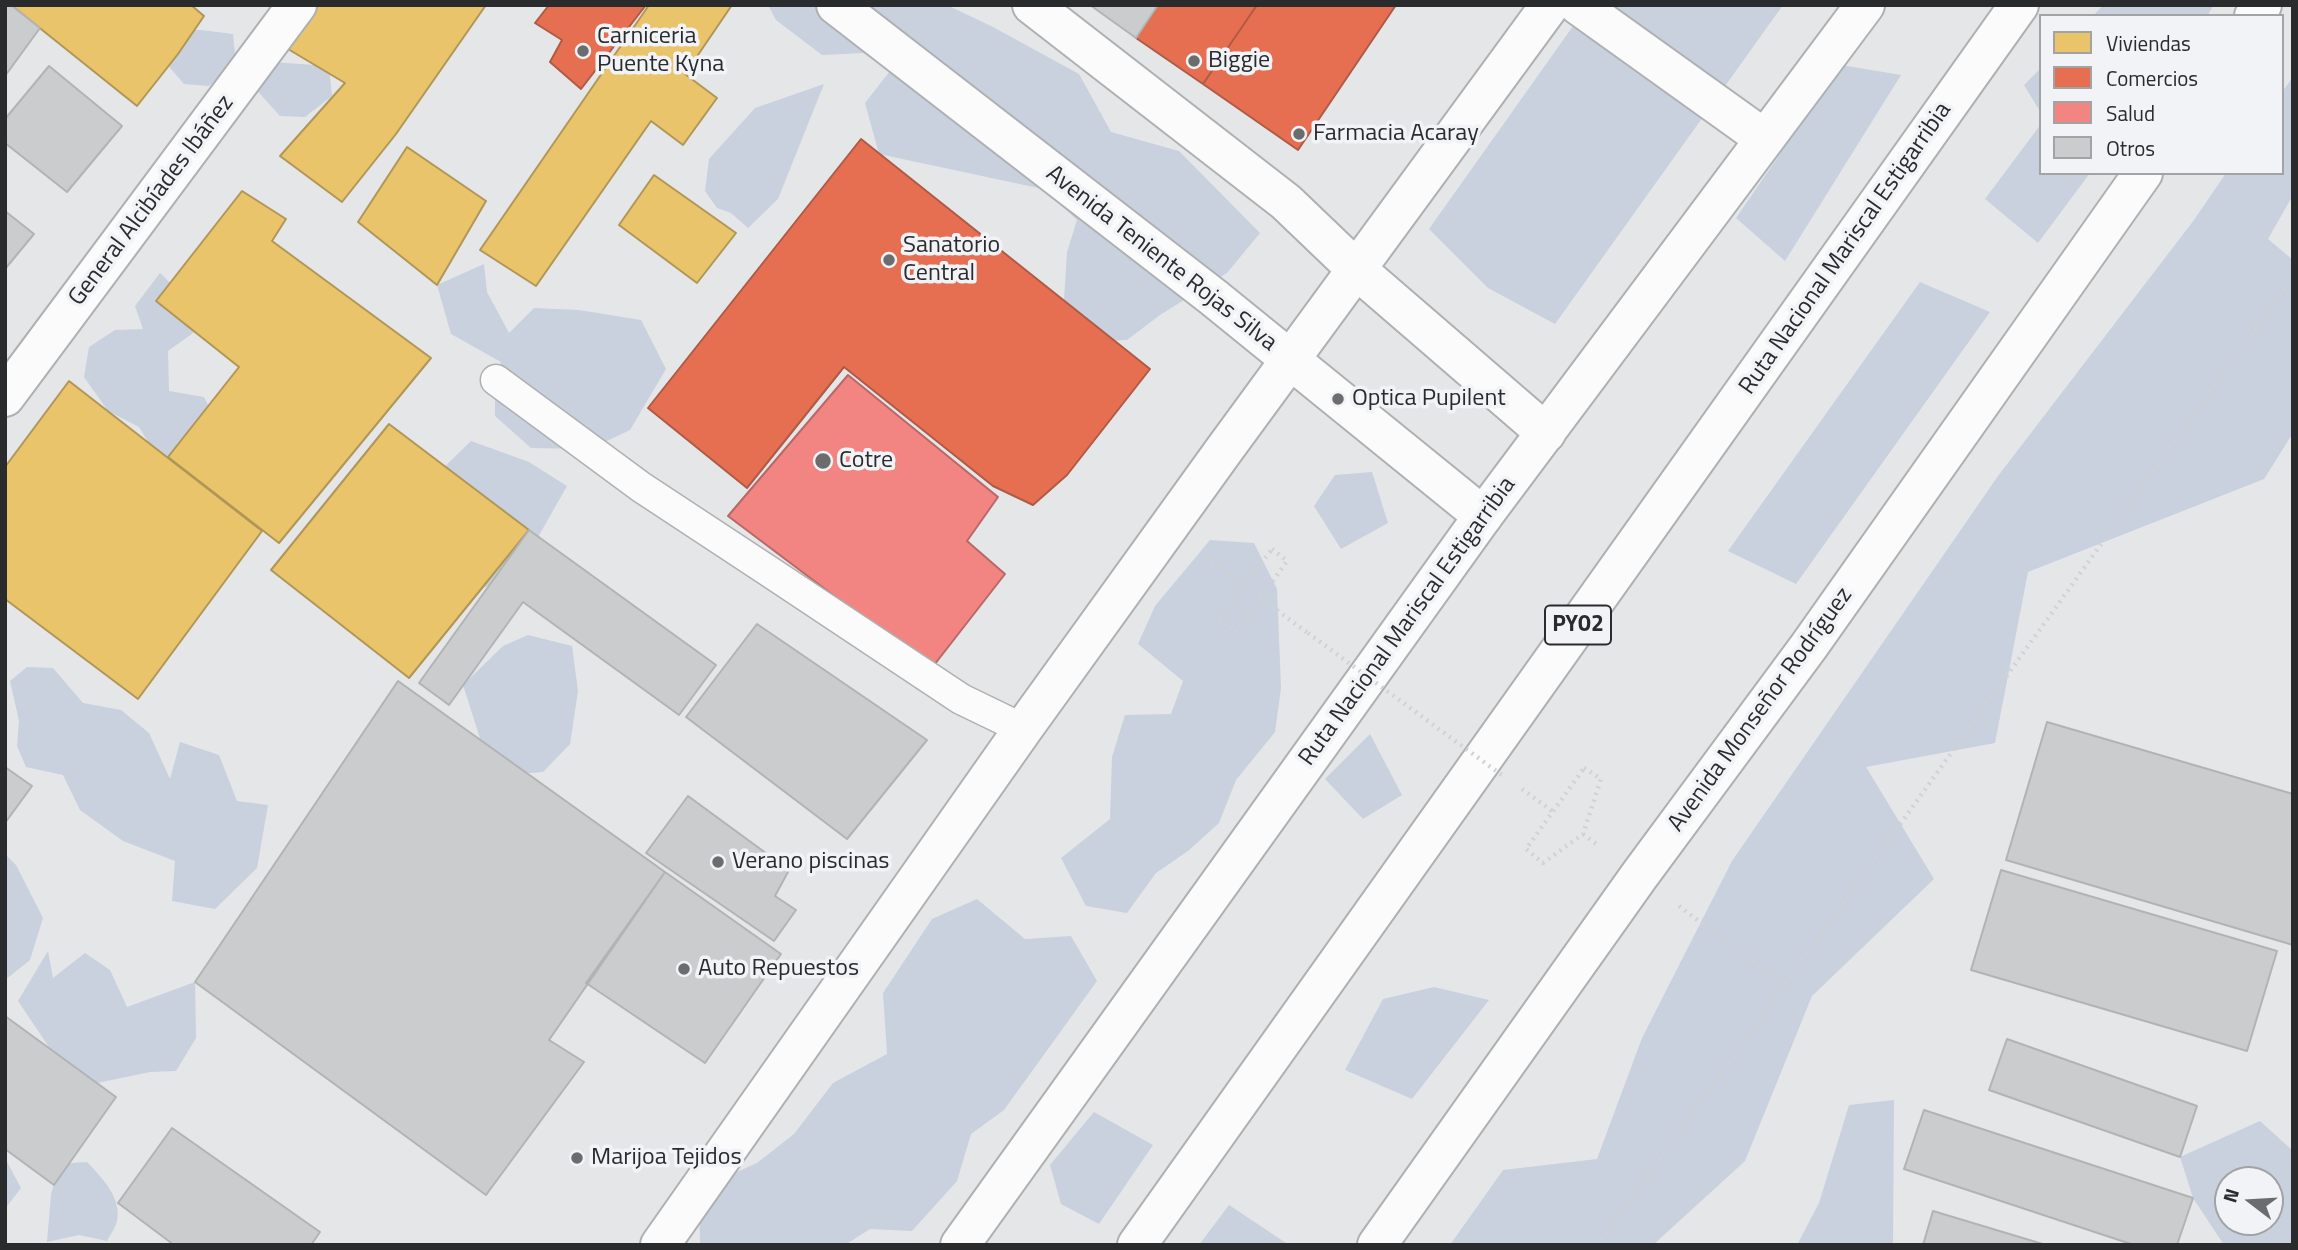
<!DOCTYPE html>
<meta charset="utf-8">
<style>
body{margin:0}
#map{position:relative;width:2298px;height:1250px;overflow:hidden;background:#e5e6e8;font-family:"Titillium Web",sans-serif}
canvas{display:block}
.frame{position:absolute;inset:0;border:7px solid #2a2b2c;pointer-events:none}
.legend{position:absolute;left:2039px;top:14px;width:245px;height:161px;box-sizing:border-box;background:#f1f3f6;border:2px solid #a1a3a5;margin:0;padding:9px 12px;list-style:none;font-size:21px;color:#2a2b2c}
.legend li{display:flex;align-items:center;gap:14px;height:35px}
.legend b{width:35px;border:2px solid #a1a3a5}
.north{position:absolute;left:2214px;top:1166px;width:70px;height:70px;box-sizing:border-box;background:#f1f3f6;border:2px solid #a1a3a5;border-radius:50%;rotate:287deg;font-size:19px;font-weight:700;line-height:28px;text-align:center;color:#2a2b2c}
.north::after{content:'';display:block;margin:auto;width:24px;height:32px;background:#6b6c6e;clip-path:polygon(50% 0,100% 100%,50% 72%,0 100%)}
</style>
<div id="map">
<canvas width="2298" height="1250"></canvas>
<div class="frame"></div>
<ul class="legend">
<li><b style="height:19px;background:#e9c46a"></b>Viviendas</li>
<li><b style="height:19px;background:#e76f51"></b>Comercios</li>
<li><b style="height:19px;background:#f28482"></b>Salud</li>
<li><b style="height:19px;background:#cbccce"></b>Otros</li>
</ul>
<div class="north">N</div>
</div>
<script>
const ctx = document.querySelector('canvas').getContext('2d');
ctx.lineJoin = 'round';
function fillPath(path, color) { ctx.fillStyle = color; ctx.fill(path, 'evenodd'); }
function trace(path, color, width, dash) { ctx.strokeStyle = color; ctx.lineWidth = width; ctx.lineCap = dash ? 'butt' : 'round'; ctx.setLineDash(dash || []); ctx.stroke(path); }
function write(font, color, halo, rows, align = 'center') {
  ctx.font = font + ' "Titillium Web",sans-serif'; ctx.lineWidth = 7; ctx.setLineDash([]); ctx.textBaseline = 'middle'; ctx.strokeStyle = halo; ctx.fillStyle = color; for (const [text, x, y, turn = 0] of rows) {
    ctx.save(); ctx.translate(x, y); ctx.rotate((+turn || 0) * Math.PI / 180); ctx.textAlign = isNaN(turn) ? turn : align; if (halo) ctx.strokeText(text, 0, 0); ctx.fillText(text, 0, 0); ctx.restore();
  }
}
fillPath(new Path2D(`
 M768,5H947L993,27L1079,74L1111,132L1179,151L1260,233L1227,273L1160,315L1127,340L1099,341L1064,300L1067,252L1077,220L1043,189L879,154L865,103L890,71L864,53L822,55L776,20Z
 M1588,5H1783L1555,324L1488,288L1429,229Z
 M2103,5H2214L2207,16H2093Z
 M176,30H201L233,34L236,65L209,86L184,84L158,54Z
 M271,62L329,66L332,96L305,117L280,116L253,86Z
 M1841,65L1901,75L1785,261L1736,218Z
 M2041,68V113L2024,85Z
 M2293,77V195L2268,239L2293,260V433L2264,479L2028,572L1995,743L1866,767L1934,879L1812,996L1745,1161L1653,1245H1450L1503,1170L1597,1159L1642,1038L1732,861L1998,476L2194,220L2226,173H2282V92Z
 M824,84L778,199L748,228L731,213L717,208L705,191L709,159L755,108Z
 M2041,124V173H2090L2038,243L1985,199Z
 M484,264L487,292L509,333L534,308L579,310L641,320L666,369L630,430L590,449L531,448L495,416V384L501,362L451,334L437,285Z
 M160,273L188,300L214,318L168,351L169,391L204,397L221,431L197,471L158,458L139,427L108,411L84,377L89,347L115,330L143,329L135,306Z
 M1920,282L1990,312L1796,584L1728,551Z
 M471,441L529,462L567,486L529,553L505,582L470,591L430,481Z
 M1372,472L1388,523L1341,549L1314,506L1335,475Z
 M1210,540L1254,543L1277,589L1281,688L1275,732L1236,780L1219,823L1188,851L1156,873L1127,913L1086,906L1061,858L1110,819L1112,757L1125,715L1171,714L1183,681L1138,644L1155,606Z
 M528,635L572,646L578,691L570,744L543,772L492,776L463,685L503,646Z
 M27,667L53,668L83,703L121,710L149,733L170,779L180,742L219,755L237,801L268,805L257,868L215,909L172,901L175,861L123,841L80,810L63,775L26,767L17,746L19,721L10,681Z
 M1370,734L1402,795L1363,819L1325,779Z
 M5,854L16,865L43,918L30,960L5,980Z
 M977,899L1025,939L1071,936L1097,981L1004,1110L971,1134L957,1181L912,1231L870,1229L845,1245H700L699,1189L757,1163L794,1134L833,1083L887,1054L883,993L932,919Z
 M48,951L53,978L85,953L110,970L127,1007L195,982L196,1038L176,1071L150,1072L97,1083L51,1050L18,1001Z
 M1434,987L1489,1000L1412,1099L1345,1070L1383,999Z
 M1894,1100L1893,1245H1797L1819,1203L1849,1105Z
 M1094,1112L1153,1145L1099,1224L1061,1204L1050,1165Z
 M2260,1121L2293,1151V1245H2224L2193,1198L2180,1157ZM2228,1180H2270V1222H2228Z
 M5,1158L21,1188L5,1209Z
 M87,1162C101,1177 122,1197 117,1221C116,1227 110,1235 107,1241L79,1235L47,1242L51,1195L59,1164Z
 M1229,1205L1289,1245H1199Z`), '#c8d1dd');
const homes = new Path2D(`
 M11,5H191L204,16L178,54L137,106Z
 M318,5H486L396,134L342,202L280,156L345,83L288,49Z
 M649,5H732L685,74L717,98L683,145L651,121L536,286L480,250Z
 M407,147L486,201L437,285L358,222Z
 M654,175L736,233L697,283L619,225Z
 M242,191L286,219L272,241L431,358L279,543L168,457L239,367L156,301Z
 M69,381L262,531L138,699L5,599V467Z
 M389,424L529,530L409,678L271,570Z`);
fillPath(homes, '#e9c46a');
trace(homes, '#b09657', 2);
const shops = new Path2D(`
 M549,5H646L581,89L550,62L562,40L535,23Z
 M1158,5H1257L1203,84L1136,38Z
 M1257,5H1396L1298,150L1203,84Z
 M861,139L1150,369L1067,475L1033,505L993,486L844,367L747,488L648,408Z`);
fillPath(shops, '#e76f51');
trace(shops, '#ae5b46', 2);
const health = new Path2D(`
 M848,375L998,497L967,541L1005,574L931,669L728,516Z`);
fillPath(health, '#f28482');
trace(health, '#b66968', 2);
const building = new Path2D(`
 M5,5H11L40,28L5,76Z
 M1090,5H1158L1136,38Z
 M49,66L122,126L67,192L5,143V119Z
 M5,211L34,234L5,269Z
 M529,530L716,665L679,715L523,602L449,705L419,683Z
 M757,624L927,740L847,839L686,717Z
 M398,681L665,872L549,1040L584,1062L486,1195L195,982Z
 M2047,722L2293,794V945L2006,860Z
 M5,767L32,786L5,823Z
 M688,796L789,870L775,896L796,910L774,941L646,853Z
 M2001,870L2277,951L2247,1051L1971,970Z
 M665,872L781,954L705,1063L586,983Z
 M5,1016L116,1097L54,1185L5,1149Z
 M2007,1039L2197,1106L2180,1157L1989,1090Z
 M1924,1110L2193,1198L2177,1245H2134L1904,1169Z
 M172,1128L320,1232L311,1245H174L118,1203Z
 M1933,1211L2046,1245H1923Z`);
fillPath(building, '#cbccce');
trace(building, '#b2b3b4', 2);
const lane = new Path2D(`
 M496,380L641,487L770,572L961,699L1023,729`);
const street = new Path2D(`
 M5,397L297,5`);
const secondary = new Path2D(`
 M836,5L1213,297L1483,516
 M1032,5L1286,202L1356,269L1546,433
 M2254,16L2262,5
 M660,1245L1023,729L1224,450L1550,5
 M1377,1245L1639,876L1809,646L2143,173`);
const highway = new Path2D(`
 M1578,5L1765,139
 M960,1245L1483,516L1865,5
 M1137,1245L2019,5`);
trace(lane, '#afb0b2', 33);
trace(street, '#afb0b2', 42);
trace(secondary, '#afb0b2', 42);
trace(highway, '#afb0b2', 42);
trace(new Path2D(`
 M1272,549L1287,561L1236,632L1220,619Z
 M1206,557L1245,586
 M1260,598L1308,633
 M1584,768L1601,779L1583,834L1543,863L1526,849Z
 M1522,789L1552,811
 M1583,834L1599,846
 M1679,906L1784,986
 M1598,1245L2293,277`), '#d1d2d2', 4.5, [2, 5]);
trace(lane, '#fbfbfc', 30);
trace(street, '#fbfbfc', 38);
trace(secondary, '#fbfbfc', 38);
trace(highway, '#fbfbfc', 38);
trace(new Path2D(`
 M1308,633L1503,776`), '#d1d2d2', 4.5, [2, 5]);
for (const [x, y, r, color] of [
 [583,51,7,"#6b6c6e"],
 [1194,61,7,"#6b6c6e"],
 [1299,134,7,"#6b6c6e"],
 [889,260,7,"#6b6c6e"],
 [1338,399,7,"#6b6c6e"],
 [823,461,9,"#6b6c6e"],
 [718,862,7,"#6b6c6e"],
 [684,969,7,"#6b6c6e"],
 [577,1158,7,"#6b6c6e"]
]) { const dot = new Path2D(); dot.arc(x, y, r, 0, 2 * Math.PI); ctx.fillStyle = color; ctx.fill(dot); trace(dot, '#f1f3f6', 2.5); }
for (const [x, y, w] of [
 [1578,625,66]
]) { const box = new Path2D(); box.roundRect(x - w / 2, y - 19.5, w, 39, 5); ctx.fillStyle = '#f1f3f6'; ctx.fill(box); trace(box, '#2a2b2c', 2); }
write('bold 23px', '#2a2b2c', null, [
 ["PY02",1578,625]
]);
write('24px', '#2a2b2c', '#f1f3f6', [
 ["Carniceria",597,37],
 ["Puente Kyna",597,65],
 ["Biggie",1208,61],
 ["Farmacia Acaray",1313,134],
 ["Sanatorio",903,246],
 ["Central",903,274],
 ["Optica Pupilent",1352,399],
 ["Cotre",839,461],
 ["Verano piscinas",732,862],
 ["Auto Repuestos",698,969],
 ["Marijoa Tejidos",591,1158]
], 'left');
write('24px', '#2a2b2c', '#f1f3f6', [
 ["General Alcibíades Ibáñez",152,201,-53],
 ["Ruta Nacional Mariscal Estigarribia",1846,249,-55],
 ["Avenida Teniente Rojas Silva",1161,259,38],
 ["Ruta Nacional Mariscal Estigarribia",1408,622,-54],
 ["Avenida Monseñor Rodríguez",1761,710,-54]
]);
</script>
